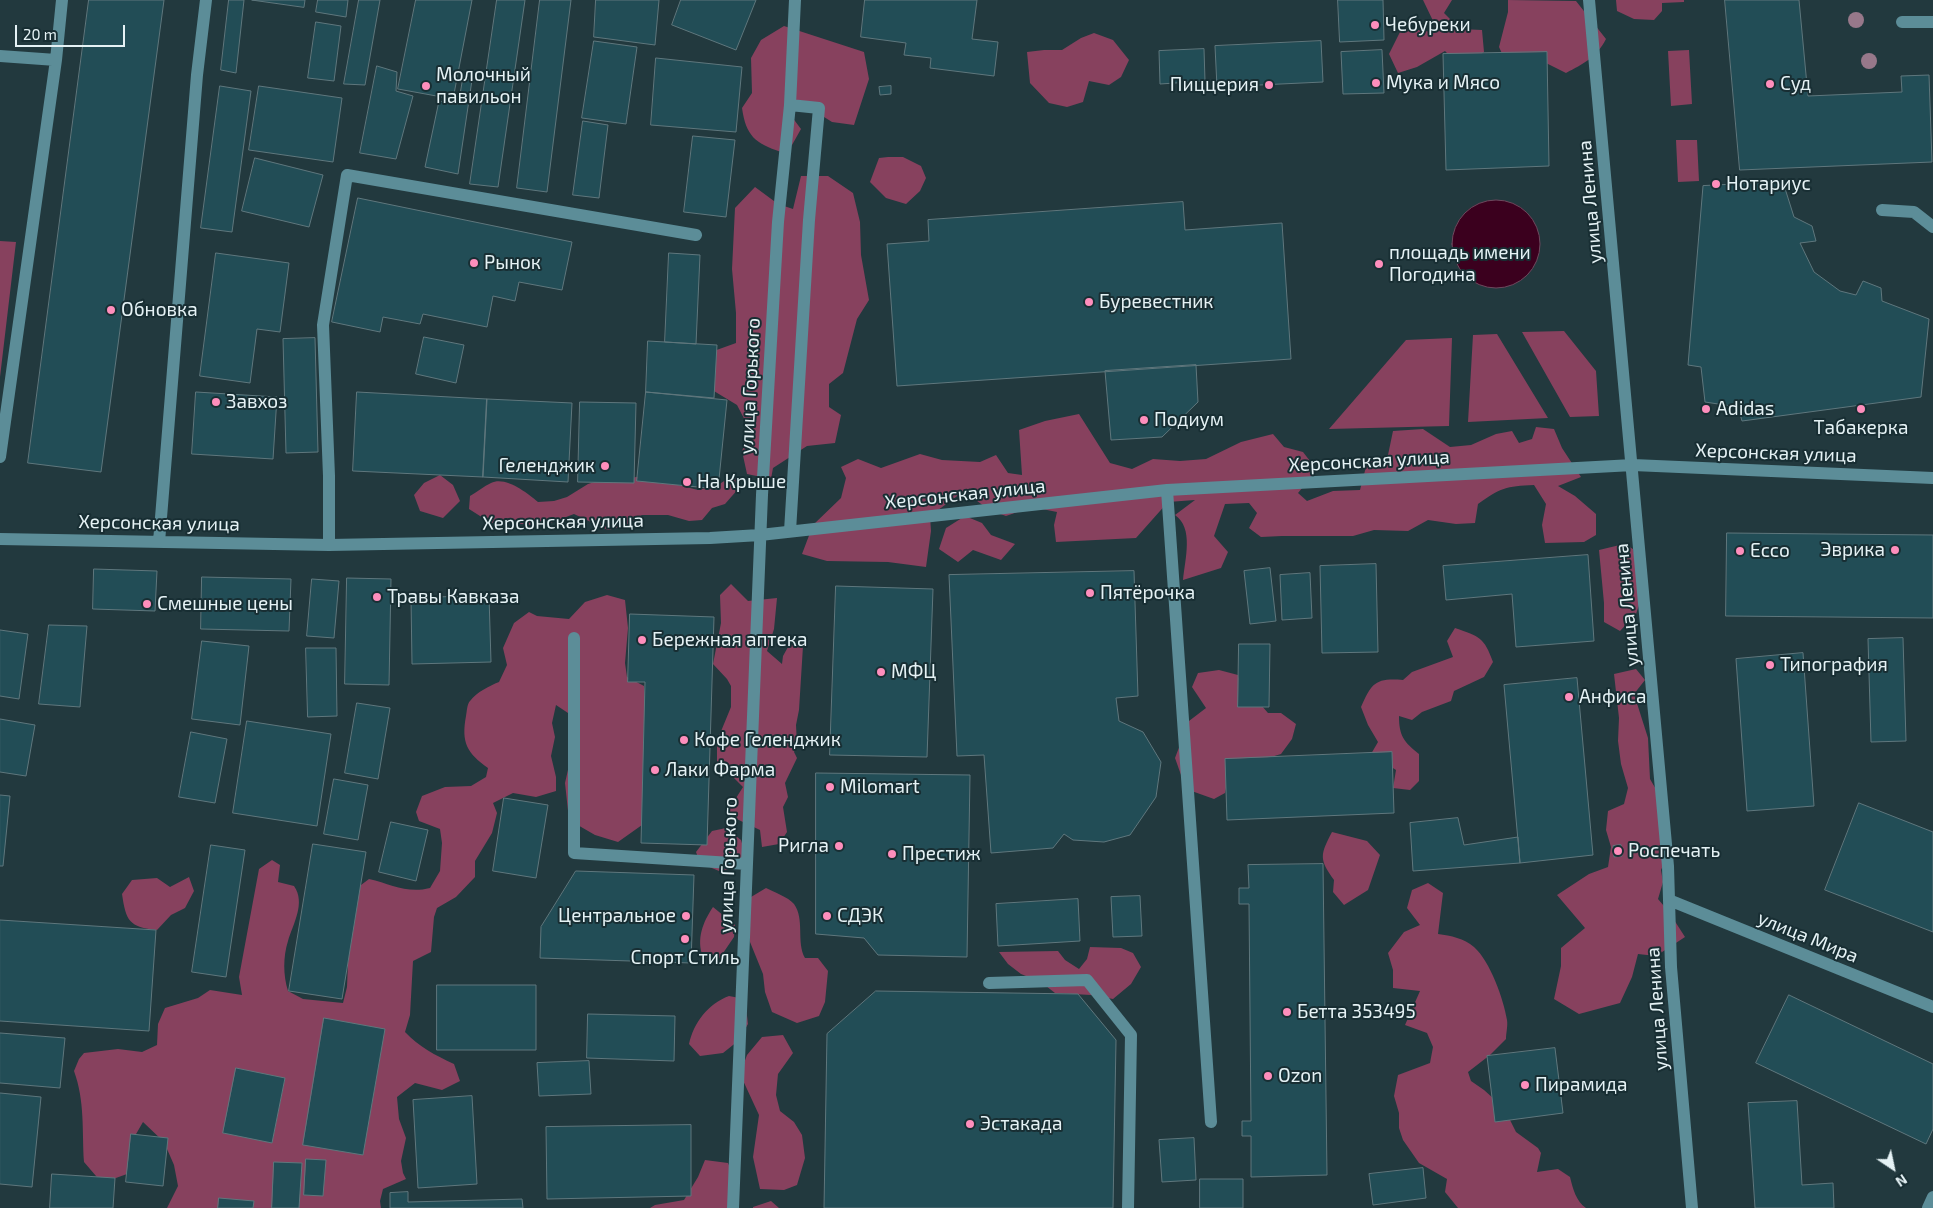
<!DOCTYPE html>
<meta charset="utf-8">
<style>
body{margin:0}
#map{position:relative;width:1933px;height:1208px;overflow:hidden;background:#22393e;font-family:"Exo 2",sans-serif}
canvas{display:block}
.north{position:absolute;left:1868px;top:1143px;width:50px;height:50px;-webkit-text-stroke:4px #182e33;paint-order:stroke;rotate:146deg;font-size:14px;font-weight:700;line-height:20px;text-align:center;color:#e5f2f5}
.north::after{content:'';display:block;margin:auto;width:18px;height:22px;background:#e5f2f5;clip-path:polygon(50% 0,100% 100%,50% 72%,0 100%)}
.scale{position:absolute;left:15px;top:25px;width:110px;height:22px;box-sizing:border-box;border:2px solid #e5f2f5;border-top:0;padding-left:6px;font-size:15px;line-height:18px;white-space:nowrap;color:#e5f2f5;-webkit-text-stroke:4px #182e33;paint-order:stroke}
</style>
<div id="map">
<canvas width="1933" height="1208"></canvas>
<div class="north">N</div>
<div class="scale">20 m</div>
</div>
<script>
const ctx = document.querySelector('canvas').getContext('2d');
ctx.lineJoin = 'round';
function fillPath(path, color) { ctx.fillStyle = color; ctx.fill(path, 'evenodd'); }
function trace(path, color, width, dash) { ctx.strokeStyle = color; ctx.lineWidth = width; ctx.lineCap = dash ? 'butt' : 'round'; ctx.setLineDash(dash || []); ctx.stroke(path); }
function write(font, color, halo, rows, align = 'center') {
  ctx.font = font + ' "Exo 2",sans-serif'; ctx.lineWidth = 4; ctx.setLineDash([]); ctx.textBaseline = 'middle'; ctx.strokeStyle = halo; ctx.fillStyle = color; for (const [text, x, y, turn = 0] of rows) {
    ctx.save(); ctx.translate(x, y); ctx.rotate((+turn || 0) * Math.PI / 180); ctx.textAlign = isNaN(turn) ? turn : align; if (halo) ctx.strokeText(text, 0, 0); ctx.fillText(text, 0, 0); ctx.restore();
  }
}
fillPath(new Path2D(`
 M1423,0H1452L1444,13L1460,29L1482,30L1484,52L1472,63L1454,60L1445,51L1417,67L1398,73L1389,54L1402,28L1433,32L1435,25Z
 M1508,0L1576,1L1606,39C1597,57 1583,64 1566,73L1534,57L1505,60L1499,47L1508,12Z
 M1616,0H1684V2L1662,3V11L1654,20L1634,19L1617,11Z
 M784,26L864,52L869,79L854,125L832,122L813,110L795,107L792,117L801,129L792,145L781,152C755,143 746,136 742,108L752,93L751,58L761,40Z
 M1094,33L1113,40L1129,60L1121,77L1109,85L1089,81L1083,102L1067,107L1049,103L1030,83L1027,52L1044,50H1062L1081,38Z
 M1689,50L1692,104L1671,106L1668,51Z
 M1676,140H1697L1699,181L1678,182Z
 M888,157H903L921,166L926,178L920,191L906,204L886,198L870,182L879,158Z
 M801,176H828L853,193L860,222L861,255L869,300L857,319L843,373L829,384V407L841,415L835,443L807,446L773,468L771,479L747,474L742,451L750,430L737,405L704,385L711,352L736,343V313L732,269L735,208L755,187L778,204L793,209Z
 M0,241L16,242L0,377Z
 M1564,331L1596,371L1599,416L1570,417L1522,332Z
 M1497,334L1548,418L1468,422L1473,335Z
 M1452,338L1449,426L1329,429L1406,340Z
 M1079,414L1110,463L1132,469L1153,459L1180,461L1206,459L1241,442L1273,434L1284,447L1303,452L1317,470L1298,493L1307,501L1333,491L1360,490L1367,463L1388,455L1393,431L1423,429L1450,447L1471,445L1496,434L1512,431L1519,443L1532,439L1536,427L1554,429L1562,448L1581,477L1558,486L1575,496L1596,514V535L1584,542L1545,543L1542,525L1546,504L1534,485C1506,486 1500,488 1478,504L1475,523L1456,524L1428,520L1408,531L1374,530L1353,536H1282L1261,537L1249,528L1257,513L1249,503L1225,504L1214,536L1228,552L1221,568L1183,580C1185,559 1194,528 1175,515L1195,500L1168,502L1136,538L1056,542L1054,525L1057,512L1032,507L1006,516L989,510L964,491L930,516L931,531L926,567L888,562L827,561L802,554L813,525L841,498L846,478L841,467L858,459L881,468L920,454L942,460L980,462L996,455L1008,473L1022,475L1019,430L1045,421Z
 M735,474L739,488L725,504L712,508L702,520L689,521L668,515H642L627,525L608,530L574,514L550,523L532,525L502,522L491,523L469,509L470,496C477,492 484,486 491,483C506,476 527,493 538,502L554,501L567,497L588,484L617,475L630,478L649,475L658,483L674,484L698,490L718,485Z
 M440,475L453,485L460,501L443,518L420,511L414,495L424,483Z
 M965,516L982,523L991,535L1015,544L1001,560L973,550L958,562L939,549L946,528Z
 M1624,544L1633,549L1644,590L1636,614L1620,631L1604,622V603L1599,550Z
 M731,584L748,601L777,598L774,629L767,651L782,664L783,656L793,638L803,646L799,710L796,725L797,744L794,752L797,758L785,783L788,797L783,807L787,832L779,844L762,847L760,830L726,814L743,787L729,773L717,767V741L731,707V686L727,679L713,664L721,623L720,595Z
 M607,595L625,600L628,628L625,663L627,677L644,686L648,728L642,825L618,842L595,835L569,820L565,783L570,761L568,713L556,705L552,723L555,737L551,756L556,777V791L536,797L513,793L493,803L497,813L492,833L475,861V877L456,897L437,908L434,917L431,952L413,961L410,1015L405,1032C419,1047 435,1055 454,1064L460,1081L442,1090L415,1083L397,1097L399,1119L406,1138L401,1161L403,1173L406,1179L383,1189L380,1201L381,1208H167L178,1186L174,1165L164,1142L143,1122L132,1141L127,1174L102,1183L84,1162C82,1131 85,1101 74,1071L79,1059L84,1053L118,1049L142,1052L157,1045L158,1024L165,1008L198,998L210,990L242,995L239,977L259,869L272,860L280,865L278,882L294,886C306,903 293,924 288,941C283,957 283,975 288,991L303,999L343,1003L347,987L348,963L357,888L369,879C391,884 407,894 430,888L440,871L442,843L440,829L419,821L416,812L422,796L445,787L471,786L486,777L488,768C467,753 461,743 466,716C467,711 467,704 470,701C477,692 489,686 499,682L507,665L503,648L514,623L529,612L537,616L569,619L585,602Z
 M1455,628C1480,637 1484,637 1493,662L1484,677L1454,691L1451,701L1422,712L1412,720L1399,716C1399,736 1404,742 1419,754V781L1410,790L1393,788L1396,770L1371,754L1378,742L1368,725L1361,707C1372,683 1375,678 1403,680L1412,672L1453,657L1447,641Z
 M1636,669L1645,680L1634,694L1648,738L1650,779L1657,791L1672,846L1661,870L1663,882L1658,899L1669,912L1685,937L1656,956L1638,954L1632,977L1620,1003L1579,1014L1554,999L1561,966V948L1585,928L1557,895L1589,874L1608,867L1611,847L1606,830L1608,811L1624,804L1628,788L1621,764L1618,741L1619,718L1614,674Z
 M1219,670L1238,675L1243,692L1255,698L1268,713H1281L1296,724L1292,739L1281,754L1258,761L1228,776L1225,793L1214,799L1186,789L1175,758L1189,721L1206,708L1192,687L1198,673Z
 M726,828L741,840L745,853L735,868L719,871L700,863L696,852L712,831Z
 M1332,832L1367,841L1380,855L1368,890L1344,905L1333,892L1334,880C1319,859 1320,855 1332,832Z
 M189,877L194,891L185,908L171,915L157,930C129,927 126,921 122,894L132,880L157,878L170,887Z
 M1428,883L1443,893L1438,934C1451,936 1464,938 1474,947C1490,961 1504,1000 1507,1020C1508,1026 1506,1033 1506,1039L1490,1055L1468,1072L1471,1081L1484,1090L1504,1108L1516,1132L1538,1148L1541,1153L1537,1172L1558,1169L1570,1177C1573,1189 1576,1201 1586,1208H1458L1445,1192L1447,1179L1419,1163L1403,1140L1399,1128V1113L1394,1096L1398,1075L1430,1063L1433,1047L1427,1033L1405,1025L1420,991L1393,988V970L1388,953L1404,932L1420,925L1407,908L1412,890Z
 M766,888C774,892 788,897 794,904C805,919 796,942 805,958H818L828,971L825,1002L819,1016L797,1023L772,1012L765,992L763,974L750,942L748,925L751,897Z
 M713,907L735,925L734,937L719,959L703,957C696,939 703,922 713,907Z
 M1090,947L1121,948L1133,953L1141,967L1131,984L1113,999L1091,995L1055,993L1041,982L1021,974L1008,964L999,952L1058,951L1065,960L1079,969L1087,959Z
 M729,996L745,999L748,1024L738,1041L723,1053L700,1056L689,1044C694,1022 708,1004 729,996Z
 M783,1035L793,1053L778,1074L776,1095L780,1111L794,1122L802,1135L805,1158L797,1185L784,1190L760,1189L753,1157L759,1115L740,1074L747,1055L762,1037Z
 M705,1160L728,1163L737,1185L735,1208H650L655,1205L684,1200L698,1177Z
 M771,1201L779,1208H753V1207Z`), '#87415e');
const water = new Path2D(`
 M1452 244a44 44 0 1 1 88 0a44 44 0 1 1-88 0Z`);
fillPath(water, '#3b001e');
trace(water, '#6e495e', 1);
const building = new Path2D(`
 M89,0H164L101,472L28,463Z
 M229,0H244L236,73L221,70Z
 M252,0H305L304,7Z
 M318,0H348L346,17L316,12Z
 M359,0H380L365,85L344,84Z
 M416,0H472L453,99L398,89Z
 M497,0H525L498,187L470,184Z
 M540,0H571L547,192L517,188Z
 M596,0H659L655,45L594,37Z
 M681,0H756L736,50L672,25Z
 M865,0H977L972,39L998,42L994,76L930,68L931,58L904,55L906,43L861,37Z
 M1338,0H1383L1384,40L1340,42Z
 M1725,0H1799L1808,96L1902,92L1901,76L1929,75L1932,162L1740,170Z
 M316,22L341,26L334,81L308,78Z
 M594,41L637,47L626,124L582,118Z
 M1321,41L1323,82L1217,87L1215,46Z
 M1204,49L1205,81L1160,84L1159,51Z
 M1382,50L1384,93L1343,94L1341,52Z
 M1547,52L1549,166L1446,170L1443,54Z
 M656,58L742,67L736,132L651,125Z
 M377,66L397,72L396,91L413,96L396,159L360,153Z
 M463,79L472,80L458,174L425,167L439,101L458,104Z
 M220,86L251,91L232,232L201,228Z
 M259,86L342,98L333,162L249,150Z
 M891,86V94L880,95L879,87Z
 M583,121L608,125L599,198L573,195Z
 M693,136L735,140L726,217L684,212Z
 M255,158L323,175L309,227L242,211Z
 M1783,182L1794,217L1812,226L1816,241L1800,243L1814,272L1840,291L1856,295L1863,281L1881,288L1882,301L1929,319L1921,397L1742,421L1738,407L1705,402L1701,367L1688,365L1703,186Z
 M358,198L572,242L562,290L519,282L515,301L493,296L487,327L423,314L420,324L383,317L380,332L332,322Z
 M1183,202L1185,230L1282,223L1291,359L897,386L887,244L929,241L928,220Z
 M216,253L289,263L280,332L257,329L250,383L200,376Z
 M669,253L700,255L696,344L665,342Z
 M424,337L464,345L456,383L416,374Z
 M315,338L318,452L286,453L283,339Z
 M648,341L717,345L714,398L646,392Z
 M1196,365L1198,402L1162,437L1111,440L1105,371Z
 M196,392L277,397L273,459L192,454Z
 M357,392L487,399L483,477L353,471Z
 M646,392L727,400L718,489L637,481Z
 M487,399L572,403L568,482L483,477Z
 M580,402L636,403L634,483L578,482Z
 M1727,533L1933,535V618L1726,616Z
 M1588,555L1594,641L1516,647L1512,594L1446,600L1443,566Z
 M1376,564L1378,652L1322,653L1320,566Z
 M1270,568L1276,621L1250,624L1244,571Z
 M94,569L157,571L155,611L93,609Z
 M1134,571L1138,696L1116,698L1119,721L1143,732L1161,762L1156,797L1130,835L1104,842L1073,840L1064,834L1053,848L991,853L984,755L957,756L949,575Z
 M1310,573L1312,618L1282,620L1280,575Z
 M202,577L291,579L289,631L201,629Z
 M347,578L391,579L389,685L345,684Z
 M312,579L339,581L334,638L307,636Z
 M836,586L933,589L927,757L830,755Z
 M489,596L491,662L412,664L411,598Z
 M630,614L714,617L707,845L641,843L645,682H628Z
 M49,625L87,626L80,707L39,704Z
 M0,630L28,634L19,699L0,696Z
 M1903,638L1906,741L1871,742L1868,639Z
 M202,641L249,646L240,725L192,719Z
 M1239,644H1270L1269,707H1238Z
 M306,648H336L337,716L308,717Z
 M1803,653L1814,806L1747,811L1736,659Z
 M1577,678L1593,855L1520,863L1504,685Z
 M357,703L390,708L378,779L345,773Z
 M0,719L35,725L26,776L0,772Z
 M247,721L331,734L317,826L233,813Z
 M191,732L227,739L215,803L179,797Z
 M1392,752L1394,813L1227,820L1225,759Z
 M816,773L970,775L967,957L878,955L864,938L816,934Z
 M334,779L368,785L358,840L324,834Z
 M0,795L10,796L3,866H0Z
 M504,798L548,805L536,878L493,871Z
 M1859,803L1933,832V932L1825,890Z
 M1458,818L1464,845L1518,837L1520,863L1413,871L1410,823Z
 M391,822L428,830L416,881L379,872Z
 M313,844L366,852L342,999L289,991Z
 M211,845L245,850L226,977L192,972Z
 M1621,845L1622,856L1614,857L1613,846Z
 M1323,864L1327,1175L1251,1177V1136H1242V1121H1251L1249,904H1239V888H1249L1248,865Z
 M576,871L694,875L691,963L540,958L541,927Z
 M1140,896L1142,936L1113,937L1111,897Z
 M1078,899L1080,941L998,946L996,904Z
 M0,920L156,930L149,1031L0,1021Z
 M437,985H536V1050H437Z
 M876,991L1078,994L1116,1040L1113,1208H824L827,1034Z
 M1789,995L1933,1064V1129L1926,1144L1756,1063Z
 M588,1014L675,1016L674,1061L587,1058Z
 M324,1018L385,1029L363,1155L303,1145Z
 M0,1033L65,1038L60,1088L0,1083Z
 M1555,1048L1563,1113L1495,1122L1487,1056Z
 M589,1061L591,1094L539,1096L537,1063Z
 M236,1068L285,1078L272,1143L223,1133Z
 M0,1093L41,1097L32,1187L0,1184Z
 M472,1096L477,1184L418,1188L413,1100Z
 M1797,1101L1802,1185L1833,1183L1834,1208H1755L1748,1103Z
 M691,1125V1196L547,1199L546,1127Z
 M131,1134L168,1138L163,1186L126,1182Z
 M1194,1138L1196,1180L1162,1182L1159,1140Z
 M306,1159L326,1160L323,1196L304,1195Z
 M274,1162L302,1163L299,1208H272Z
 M1423,1168L1426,1198L1373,1205L1369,1174Z
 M52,1174L115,1178L113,1208H50Z
 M1200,1179H1243V1208H1200Z
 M408,1192V1202L522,1199L523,1208H390V1193Z
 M219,1198L254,1201L253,1208H218Z`);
fillPath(building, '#224d56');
trace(building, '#5f777d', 1);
trace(new Path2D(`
 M1589,0L1668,866L1671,967L1692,1208
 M1902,22H1933
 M0,56L56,60
 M1882,210L1914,212L1933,227
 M0,457L56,60L62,0
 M1167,490L1211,1122
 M790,531L809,220L819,108L790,105
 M0,539L329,545L710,538L760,535L1167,490L1633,465L1933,478
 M159,542L197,75L206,0
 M329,545V476L323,325L347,175L696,235
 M574,638V853L747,864
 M1669,900L1933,1007
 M989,983L1087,980L1131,1035L1128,1208
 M733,1208L762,495L778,222L790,105L795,0
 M1928,1208L1933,1197`), '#5c8d98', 12);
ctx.fillStyle = '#97788a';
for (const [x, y] of [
 [1856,20],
 [1869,61]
]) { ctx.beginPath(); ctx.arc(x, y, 8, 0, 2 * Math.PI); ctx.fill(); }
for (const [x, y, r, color] of [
 [1375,25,5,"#fe8ebc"],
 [1376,83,5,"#fe8ebc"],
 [1770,84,5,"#fe8ebc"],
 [1269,85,5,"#fe8ebc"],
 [426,86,5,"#fe8ebc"],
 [1716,184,5,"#fe8ebc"],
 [474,263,5,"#fe8ebc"],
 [1379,264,5,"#fe8ebc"],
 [1089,302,5,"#fe8ebc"],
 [111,310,5,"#fe8ebc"],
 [216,402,5,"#fe8ebc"],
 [1706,409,5,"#fe8ebc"],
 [1861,409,5,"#fe8ebc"],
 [1144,420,5,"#fe8ebc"],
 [605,466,5,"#fe8ebc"],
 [687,482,5,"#fe8ebc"],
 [1895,550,5,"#fe8ebc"],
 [1740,551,5,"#fe8ebc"],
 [1090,593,5,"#fe8ebc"],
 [377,597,5,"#fe8ebc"],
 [147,604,5,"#fe8ebc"],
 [642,640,5,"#fe8ebc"],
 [1770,665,5,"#fe8ebc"],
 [881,672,5,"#fe8ebc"],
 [1569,697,5,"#fe8ebc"],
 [684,740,5,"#fe8ebc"],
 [655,770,5,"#fe8ebc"],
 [830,787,5,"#fe8ebc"],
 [839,846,5,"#fe8ebc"],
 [1618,851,5,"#fe8ebc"],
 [892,854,5,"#fe8ebc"],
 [686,916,5,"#fe8ebc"],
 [827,916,5,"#fe8ebc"],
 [685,939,5,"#fe8ebc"],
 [1287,1012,5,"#fe8ebc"],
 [1268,1076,5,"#fe8ebc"],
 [1525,1085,5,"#fe8ebc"],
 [970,1124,5,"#fe8ebc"]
]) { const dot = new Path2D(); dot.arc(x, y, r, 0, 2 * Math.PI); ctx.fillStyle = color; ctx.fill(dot); trace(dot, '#182e33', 2); }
write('19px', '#e5f2f5', '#182e33', [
 ["Чебуреки",1385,25],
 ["Молочный",436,75],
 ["павильон",436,97],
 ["Мука и Мясо",1386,83],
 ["Суд",1780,84],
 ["Пиццерия",1259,85,"right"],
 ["Нотариус",1726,184],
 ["площадь имени",1389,253],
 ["Погодина",1389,275],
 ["Рынок",484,263],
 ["Буревестник",1099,302],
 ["Обновка",121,310],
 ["Завхоз",226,402],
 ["Adidas",1716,409],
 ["Подиум",1154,420],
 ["Табакерка",1861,428,"center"],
 ["Геленджик",595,466,"right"],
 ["На Крыше",697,482],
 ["Эврика",1885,550,"right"],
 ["Ecco",1750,551],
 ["Пятёрочка",1100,593],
 ["Травы Кавказа",387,597],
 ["Смешные цены",157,604],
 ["Бережная аптека",652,640],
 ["Типография",1780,665],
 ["МФЦ",891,672],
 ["Анфиса",1579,697],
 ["Кофе Геленджик",694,740],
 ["Лаки Фарма",665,770],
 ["Milomart",840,787],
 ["Ригла",829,846,"right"],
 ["Роспечать",1628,851],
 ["Престиж",902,854],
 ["Центральное",676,916,"right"],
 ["СДЭК",837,916],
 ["Спорт Cтиль",685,958,"center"],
 ["Бетта 353495",1297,1012],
 ["Ozon",1278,1076],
 ["Пирамида",1535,1085],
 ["Эстакада",980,1124]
], 'left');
write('19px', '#e5f2f5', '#182e33', [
 ["улица Ленина",1590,202,-95],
 ["улица Горького",750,386,-87],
 ["Херсонская улица",1776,453,2],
 ["Херсонская улица",1369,461,-3],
 ["Херсонская улица",965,494,-6],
 ["Херсонская улица",563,522,-1],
 ["Херсонская улица",159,523,1],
 ["улица Ленина",1627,605,-95],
 ["улица Горького",728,865,-88],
 ["улица Мира",1808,937,22],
 ["улица Ленина",1657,1009,-94]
]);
</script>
